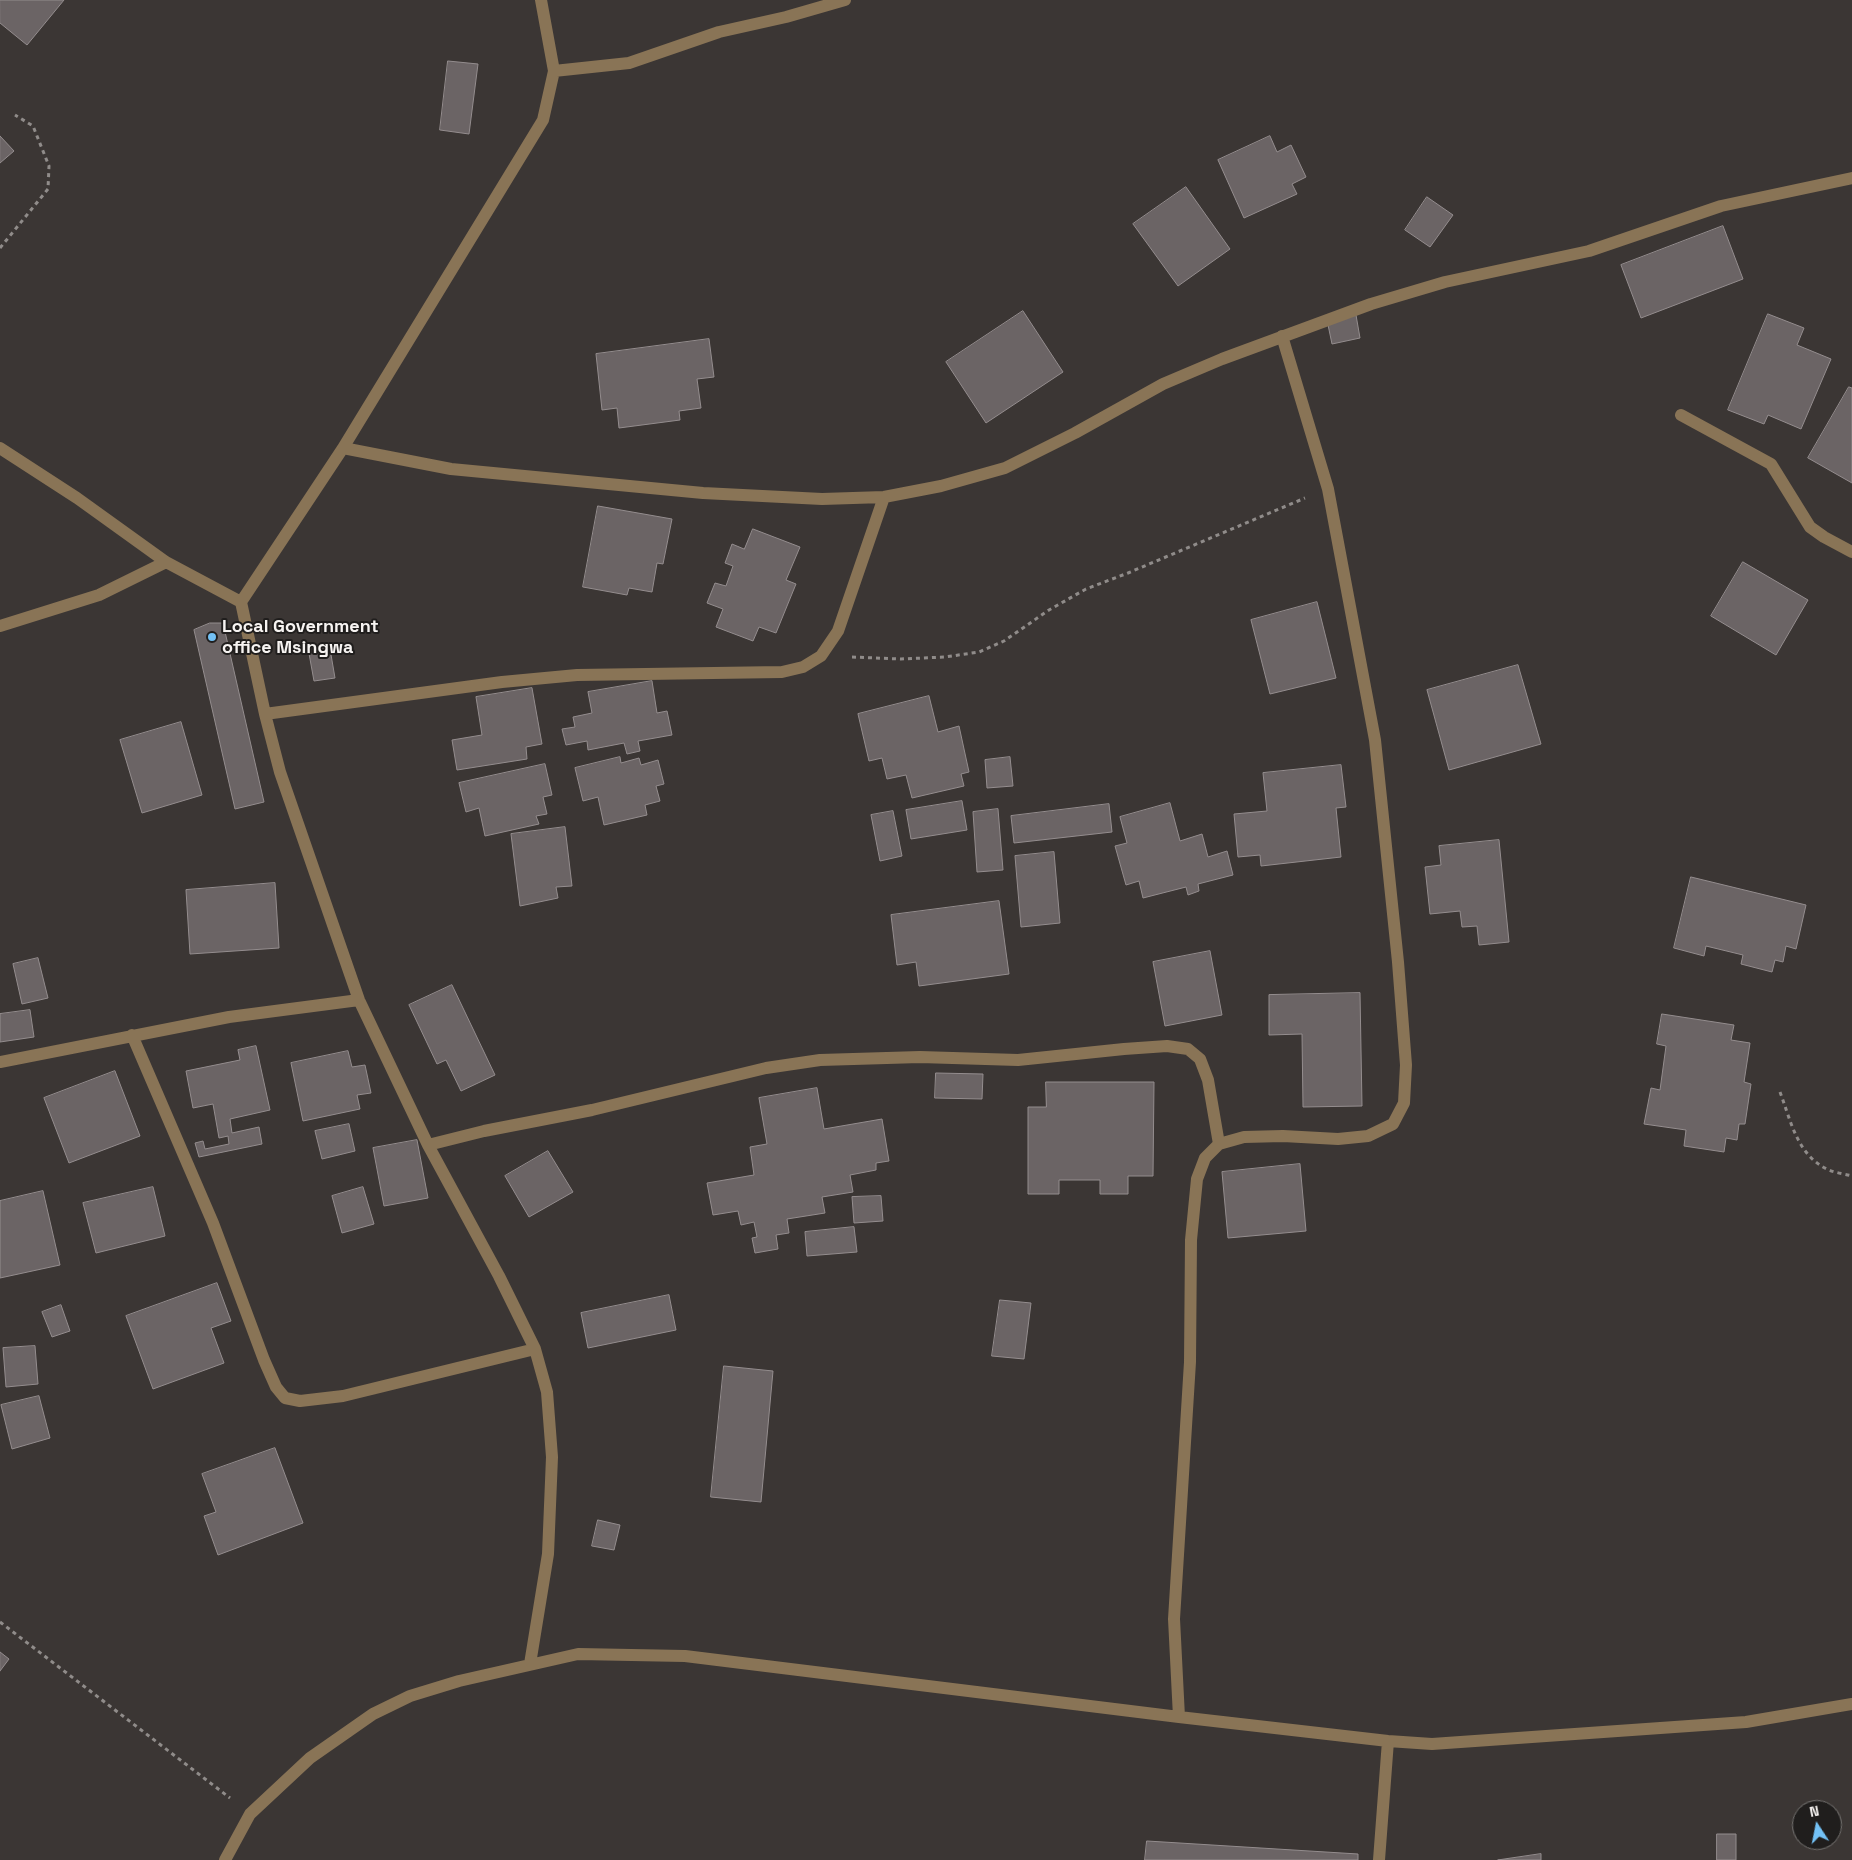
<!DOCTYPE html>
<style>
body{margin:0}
#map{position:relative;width:1852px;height:1860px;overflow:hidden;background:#3b3634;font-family:"Space Grotesk",sans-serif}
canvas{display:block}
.north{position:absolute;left:1792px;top:1800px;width:50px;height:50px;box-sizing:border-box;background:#201e1d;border:1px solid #767472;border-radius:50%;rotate:349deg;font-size:14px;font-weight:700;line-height:20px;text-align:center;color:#f7f4f2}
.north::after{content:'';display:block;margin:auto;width:18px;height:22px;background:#73c1f5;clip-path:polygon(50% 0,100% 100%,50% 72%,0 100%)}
</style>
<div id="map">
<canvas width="1852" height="1860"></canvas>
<div class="north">N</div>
</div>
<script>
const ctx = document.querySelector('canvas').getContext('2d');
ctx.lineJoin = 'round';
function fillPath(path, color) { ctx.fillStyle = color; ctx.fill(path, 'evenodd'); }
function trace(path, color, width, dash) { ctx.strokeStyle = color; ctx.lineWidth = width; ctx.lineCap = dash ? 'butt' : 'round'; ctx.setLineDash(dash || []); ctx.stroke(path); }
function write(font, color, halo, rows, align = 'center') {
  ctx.font = font + ' "Space Grotesk",sans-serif'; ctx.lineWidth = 4; ctx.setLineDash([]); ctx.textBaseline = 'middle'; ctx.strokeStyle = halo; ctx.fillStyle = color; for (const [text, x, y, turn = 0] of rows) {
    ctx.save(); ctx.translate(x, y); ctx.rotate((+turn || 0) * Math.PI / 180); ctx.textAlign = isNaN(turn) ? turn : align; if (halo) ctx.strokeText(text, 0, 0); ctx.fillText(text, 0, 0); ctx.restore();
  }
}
const building = new Path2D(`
 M0,0H64L27,45L0,23Z
 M448,61L478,64L469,134L440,130Z
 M0,136L14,151L0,163Z
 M1270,136L1277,152L1291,145L1306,177L1292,184L1297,194L1244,218L1218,160Z
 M1186,187L1230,249L1178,286L1133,224Z
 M1427,197L1453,215L1430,247L1405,230Z
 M1723,226L1743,279L1641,318L1621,265Z
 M1023,311L1063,372L986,423L946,362Z
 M1768,314L1804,328L1797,345L1831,359L1801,429L1768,415L1764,424L1728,410Z
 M1356,315L1360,338L1332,344L1327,320Z
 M709,339L714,377L697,379L701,408L679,411L680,420L619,428L617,408L602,410L596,354Z
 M1849,387L1852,388V483L1808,458Z
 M598,506L672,519L663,564L657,563L652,592L629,588L627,595L583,587Z
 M753,529L800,547L786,580L796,584L776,633L759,627L753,641L716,627L723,609L707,603L715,583L726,586L733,566L725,563L732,544L744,549Z
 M1743,562L1808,600L1776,655L1711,616Z
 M1317,602L1336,678L1270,694L1251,620Z
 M210,623H223L264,802L235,809L194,630Z
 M329,643L335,678L314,681L308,648Z
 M1518,665L1541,744L1449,770L1427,690Z
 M652,681L657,713L667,711L672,735L638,741L640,751L627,754L624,743L588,750L587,741L566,745L562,729L575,727L573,717L592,713L588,692Z
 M532,688L542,744L526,747L527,759L457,770L452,740L482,735L476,697Z
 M929,696L938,732L959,726L969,772L961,774L964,786L912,798L906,775L887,779L882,758L869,761L858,714Z
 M181,722L202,795L142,813L120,740Z
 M620,757L621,763L639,758L641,765L658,760L664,784L656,786L660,801L645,805L647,815L604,825L598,797L583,801L575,768Z
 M1010,757L1013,786L987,788L985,760Z
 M545,764L552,795L543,797L547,814L536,816L539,824L485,836L479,808L466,812L459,783Z
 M1341,765L1346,807L1336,808L1341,857L1261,866L1260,855L1238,857L1234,814L1267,811L1263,773Z
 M962,801L967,830L911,839L906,810Z
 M1170,803L1180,841L1202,834L1208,857L1227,851L1233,875L1198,884L1199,891L1188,895L1186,887L1143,898L1139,881L1126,885L1115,846L1127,843L1120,817Z
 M1109,804L1112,832L1014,843L1011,816Z
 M998,809L1003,870L977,872L973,812Z
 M893,811L902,856L880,861L871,815Z
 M565,827L572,886L556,887L558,898L520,906L511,834Z
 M1499,840L1509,942L1479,945L1477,926L1462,927L1460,911L1430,914L1425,867L1441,865L1439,846Z
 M1054,852L1060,923L1021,927L1015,856Z
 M1691,877L1806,905L1796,949L1786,946L1783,962L1775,960L1772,972L1741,964L1743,955L1706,946L1704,956L1674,948Z
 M275,883L279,948L190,954L186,890Z
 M999,901L1009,974L919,986L916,962L897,965L891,915Z
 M1210,951L1222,1015L1165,1026L1153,962Z
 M38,958L48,998L22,1004L13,964Z
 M452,985L495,1075L461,1091L446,1060L437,1064L409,1005Z
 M1360,993L1362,1106L1303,1107L1302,1034L1269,1035V995Z
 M30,1010L34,1037L0,1042V1014Z
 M1662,1014L1734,1025L1731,1040L1750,1043L1744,1082L1751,1084L1745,1124H1739L1737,1140L1726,1138L1724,1152L1684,1146L1686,1130L1644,1124L1651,1088L1660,1090L1666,1046L1657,1044Z
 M256,1046L270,1110L230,1119L232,1133L259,1127L262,1144L199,1157L195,1143L203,1141L205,1149L229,1144L228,1136L219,1138L213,1104L193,1108L186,1071L240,1060L238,1050Z
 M348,1051L352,1067L365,1065L371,1093L357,1095L360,1109L303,1121L291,1063Z
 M115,1071L140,1136L69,1163L44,1098Z
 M936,1073L983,1074L982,1099L935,1098Z
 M1046,1082H1154L1153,1176H1128V1194H1100V1180H1059V1194H1028V1107H1046Z
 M817,1088L824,1129L882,1119L889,1161L876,1163V1170L850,1175L853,1192L822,1197L825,1213L787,1219L789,1233L776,1235L778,1249L755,1253L752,1238L757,1237L754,1222L741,1225L738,1211L713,1215L707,1183L754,1175L750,1147L767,1144L759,1098Z
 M349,1124L355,1151L322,1159L315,1131Z
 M417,1140L428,1198L384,1206L373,1148Z
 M548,1151L573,1192L529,1217L505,1176Z
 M1300,1164L1306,1231L1228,1238L1222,1172Z
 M153,1187L165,1236L96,1253L83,1203Z
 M363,1187L374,1224L342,1233L332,1196Z
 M43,1191L60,1265L0,1278V1201Z
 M881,1196L883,1221L854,1223L852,1197Z
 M854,1227L857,1252L807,1256L805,1232Z
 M217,1283L231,1321L211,1328L224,1363L153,1389L126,1316Z
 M669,1295L676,1330L588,1348L581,1313Z
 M1000,1300L1031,1303L1024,1359L992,1356Z
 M61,1305L70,1331L52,1337L42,1312Z
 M35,1346L38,1384L6,1387L3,1348Z
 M724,1366L773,1371L761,1502L711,1497Z
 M39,1396L50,1438L12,1449L1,1405Z
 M275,1448L303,1523L218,1555L204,1516L216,1512L202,1474Z
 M598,1520L620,1525L614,1550L592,1546Z
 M0,1652L9,1659L0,1671Z
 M1717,1834H1736V1860H1717Z
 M1147,1841L1358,1854V1860H1145Z
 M1541,1854V1860H1498Z`);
fillPath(building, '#6b6465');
trace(building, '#948d8e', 1);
trace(new Path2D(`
 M0,248L48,189L49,166L33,126L15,115
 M852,657L901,659L945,657L979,652L1004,641L1049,610L1086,589L1128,573L1305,498
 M1780,1092C1791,1121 1797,1156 1829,1170C1836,1173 1845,1174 1852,1176
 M0,1622L230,1798`), '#908c8a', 3, [4, 4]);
trace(new Path2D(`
 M554,71L629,63L719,32L786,17L845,0
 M1681,415L1771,464L1810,527L1824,537L1852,552
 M0,448L77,498L166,562L241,602
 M343,448L451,469L703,493L822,499L884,497L941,486L1005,468L1075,433L1163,384L1222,359L1371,304L1445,282L1589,251L1721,206L1852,178
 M0,626L99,595L166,562
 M265,714L502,682L577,675L782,672L803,667L821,656L838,631L884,497
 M132,1035L213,1223L264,1360L276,1387L285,1398L300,1401L343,1396L535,1349
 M0,1062L229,1017L359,1000
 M428,1145L484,1131L592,1110L766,1068L820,1060L920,1057L1018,1060L1124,1049L1167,1046L1188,1049L1200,1059L1208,1080L1219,1144
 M530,1664L548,1554L552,1457L547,1392L535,1349L499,1276L428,1145L359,1000L280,772L265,714L241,602L343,448L543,120L554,71L541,0
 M1179,1717L1174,1619L1190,1362L1191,1240L1197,1179L1205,1158L1219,1144L1244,1137L1283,1136L1338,1139L1368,1136L1393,1124L1404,1103L1406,1065L1398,962L1375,740L1328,489L1282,336
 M225,1860L250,1814L310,1758L373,1714L410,1696L459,1681L578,1654L685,1656L1179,1717L1388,1741L1432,1744L1746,1722L1852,1704
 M1379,1860L1388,1741`), '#897456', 12);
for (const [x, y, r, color] of [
 [212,637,5,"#73c1f5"]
]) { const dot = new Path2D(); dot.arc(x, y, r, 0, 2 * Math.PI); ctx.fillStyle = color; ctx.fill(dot); trace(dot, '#201e1d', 2); }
write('bold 18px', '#f7f4f2', '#201e1d', [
 ["Local Government",222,627],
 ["office Msingwa",222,648]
], 'left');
</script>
